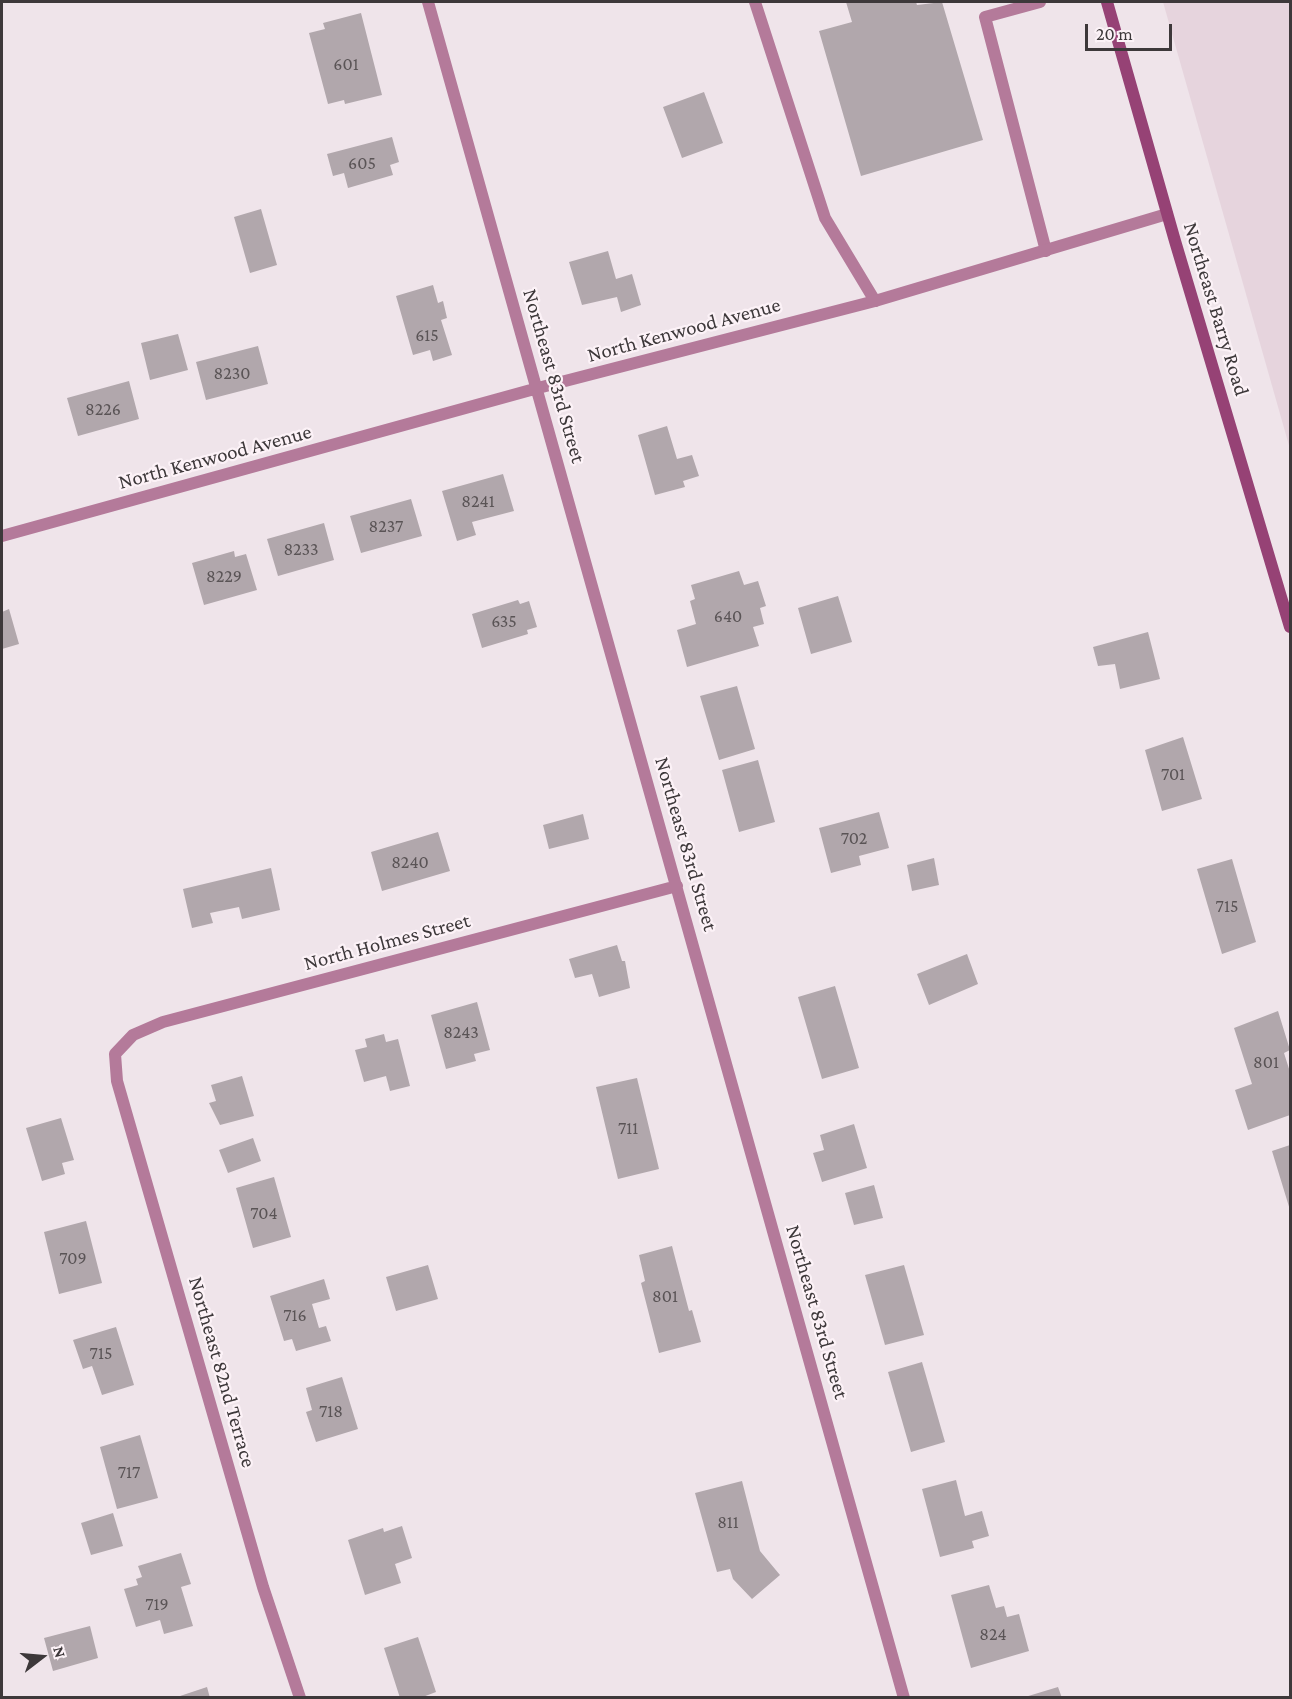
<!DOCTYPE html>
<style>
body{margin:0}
#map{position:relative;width:1292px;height:1699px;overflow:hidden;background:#efe4ea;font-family:"Crimson Pro",serif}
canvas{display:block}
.frame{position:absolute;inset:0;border:3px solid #3d383a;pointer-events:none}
.north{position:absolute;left:12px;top:1627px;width:60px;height:60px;-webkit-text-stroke:4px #fcf2f7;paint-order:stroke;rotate:74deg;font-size:16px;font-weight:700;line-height:24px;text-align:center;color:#3d383a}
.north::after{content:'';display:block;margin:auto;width:21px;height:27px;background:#3d383a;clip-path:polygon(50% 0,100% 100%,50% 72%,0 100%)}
.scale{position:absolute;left:1085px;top:24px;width:87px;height:27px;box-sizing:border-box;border:3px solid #3d383a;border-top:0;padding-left:8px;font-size:18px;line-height:21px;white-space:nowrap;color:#3d383a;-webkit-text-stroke:4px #fcf2f7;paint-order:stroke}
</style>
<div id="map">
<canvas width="1292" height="1699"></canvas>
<div class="frame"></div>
<div class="north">N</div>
<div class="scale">20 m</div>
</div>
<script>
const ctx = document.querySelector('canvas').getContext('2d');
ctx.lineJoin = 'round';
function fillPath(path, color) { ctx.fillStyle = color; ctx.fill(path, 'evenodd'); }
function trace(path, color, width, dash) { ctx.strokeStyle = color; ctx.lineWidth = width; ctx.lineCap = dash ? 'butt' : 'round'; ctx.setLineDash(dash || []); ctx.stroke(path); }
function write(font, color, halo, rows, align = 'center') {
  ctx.font = font + ' "Crimson Pro",serif'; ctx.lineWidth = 4.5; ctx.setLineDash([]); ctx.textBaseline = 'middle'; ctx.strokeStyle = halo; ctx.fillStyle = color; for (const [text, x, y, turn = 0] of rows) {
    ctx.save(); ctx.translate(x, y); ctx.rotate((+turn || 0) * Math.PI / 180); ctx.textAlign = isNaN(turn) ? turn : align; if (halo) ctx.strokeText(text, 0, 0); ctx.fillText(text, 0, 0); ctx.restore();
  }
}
fillPath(new Path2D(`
 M1163,2H1290V449Z`), '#e6d4dd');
fillPath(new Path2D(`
 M846,2H916L917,5L942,2L983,140L861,176L819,31L852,22Z
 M361,13L382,95L345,104L344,100L328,104L309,33L325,29L323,23Z
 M704,92L723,143L682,158L663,107Z
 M392,137L399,162L390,165L393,175L348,188L344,173L333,176L327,154Z
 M261,209L277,265L250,273L234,217Z
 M608,251L616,279L632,274L641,305L621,312L617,297L582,305L569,262Z
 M433,285L438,303L443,301L447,318L441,320L452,355L433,361L430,350L413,355L396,296Z
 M178,334L188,370L150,380L141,343Z
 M258,346L268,384L206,400L196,362Z
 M129,381L139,419L78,436L67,398Z
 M667,426L677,459L692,455L699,476L683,481L685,487L655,495L638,435Z
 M503,474L514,511L472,522L476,535L457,541L442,491Z
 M411,499L422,536L361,553L350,516Z
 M324,523L334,560L278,576L267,539Z
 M234,551L235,557L246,554L257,590L204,605L192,563Z
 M739,571L744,585L758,581L766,606L760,608L764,624L753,627L759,646L687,667L677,630L696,624L690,601L695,599L691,585Z
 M838,596L852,642L811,654L798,608Z
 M518,600L520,604L529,601L537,627L527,630L528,634L482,648L472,614Z
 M9,609L19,644L2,649V612Z
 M1148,632L1160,679L1120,689L1115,664L1098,666L1093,647Z
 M737,686L755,749L719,760L700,696Z
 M1183,737L1202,799L1162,811L1145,750Z
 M758,760L775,822L739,832L722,770Z
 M879,812L889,848L859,856L861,865L831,873L819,828Z
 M583,814L589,839L549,849L543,825Z
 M438,832L450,871L382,891L371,852Z
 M934,858L939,885L912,891L907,865Z
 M1232,859L1256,942L1222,954L1197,869Z
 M271,868L280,910L242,919L239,907L210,913L213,923L192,928L183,889Z
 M617,945L622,961H625L630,988L599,997L592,974L575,978L569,959Z
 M967,954L978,984L929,1005L917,974Z
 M835,986L859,1068L822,1079L798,997Z
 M477,1002L490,1050L474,1054L476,1061L446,1069L431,1015Z
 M1278,1011L1290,1050L1284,1053L1290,1072V1115L1248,1130L1235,1090L1252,1084L1234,1028Z
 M384,1034L386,1042L398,1039L410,1086L390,1091L386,1076L364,1082L355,1050L367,1047L365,1039Z
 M242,1076L254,1116L220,1125L209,1103L216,1101L211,1085Z
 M637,1078L659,1169L618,1179L596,1087Z
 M61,1118L74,1160L62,1163L65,1174L42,1181L26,1128Z
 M854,1124L867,1168L822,1182L813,1153L824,1150L820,1135Z
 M253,1138L261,1161L228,1173L219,1150Z
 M1290,1145V1210L1272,1151Z
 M274,1177L291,1237L253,1248L236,1188Z
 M874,1185L883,1218L854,1225L845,1193Z
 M86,1221L102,1283L59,1294L44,1232Z
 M672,1246L689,1311L692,1310L701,1342L659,1353L641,1283L645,1281L639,1255Z
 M428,1265L438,1299L396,1311L386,1277Z
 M904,1265L924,1335L885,1345L865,1275Z
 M324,1279L330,1299L312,1304L319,1328L326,1326L331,1341L296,1351L292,1339L284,1341L270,1296Z
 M116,1327L134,1385L102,1395L92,1366L83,1369L73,1340Z
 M922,1362L945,1442L911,1452L888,1372Z
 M342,1377L358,1429L316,1442L306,1412L312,1410L306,1388Z
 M140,1435L158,1498L117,1509L100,1447Z
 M956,1480L965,1516L982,1511L989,1536L972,1541L974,1548L940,1557L922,1489Z
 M742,1481L760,1551L780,1575L752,1599L733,1579L730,1569L717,1572L695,1493Z
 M113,1513L123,1546L91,1555L81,1523Z
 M402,1526L412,1558L395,1564L401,1583L365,1595L348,1540L383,1528L384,1532Z
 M181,1553L191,1584L181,1587L193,1626L164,1634L160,1620L136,1627L124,1589L138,1585L136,1579L142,1577L138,1566Z
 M989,1585L996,1608L1004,1606L1007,1617L1019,1614L1029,1651L971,1668L951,1595Z
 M90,1626L98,1658L53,1671L44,1638Z
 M418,1637L436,1692L420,1698H400L384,1648Z
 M207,1687L210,1698H177V1697Z
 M1058,1687L1062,1698H1025V1697Z`), '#b1a7ac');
trace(new Path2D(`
 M755,2L825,218L875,301
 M1040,2L985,17L1046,251`), '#b47a9a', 12);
trace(new Path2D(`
 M428,2L904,1698
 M2,536L538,388L875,301L1167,214
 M300,1698L263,1587L117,1081L115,1054L133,1035L163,1022L677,886`), '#b47a9a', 12);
trace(new Path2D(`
 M1107,2L1175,241L1290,627`), '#964275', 12);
write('18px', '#5a5456', null, [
 ["601",346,64],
 ["605",362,163],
 ["615",427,335],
 ["8230",232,373],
 ["8226",103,409],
 ["8241",478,501],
 ["8237",386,526],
 ["8233",301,549],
 ["8229",224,576],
 ["640",728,616],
 ["635",504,621],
 ["701",1173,774],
 ["702",854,838],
 ["8240",410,862],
 ["715",1227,906],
 ["8243",461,1032],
 ["801",1266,1062],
 ["711",628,1128],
 ["704",264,1213],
 ["709",73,1258],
 ["801",665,1296],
 ["716",295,1315],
 ["715",101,1353],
 ["718",331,1411],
 ["717",129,1472],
 ["811",728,1522],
 ["719",157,1604],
 ["824",993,1634]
]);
write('21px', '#3d383a', '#fcf2f7', [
 ["Northeast Barry Road",1216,309,73],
 ["North Kenwood Avenue",684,330,-15],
 ["Northeast 83rd Street",554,376,74],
 ["North Kenwood Avenue",215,457,-15],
 ["Northeast 83rd Street",686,844,74],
 ["North Holmes Street",387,942,-15],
 ["Northeast 83rd Street",817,1312,74],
 ["Northeast 82nd Terrace",222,1372,74]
]);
</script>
